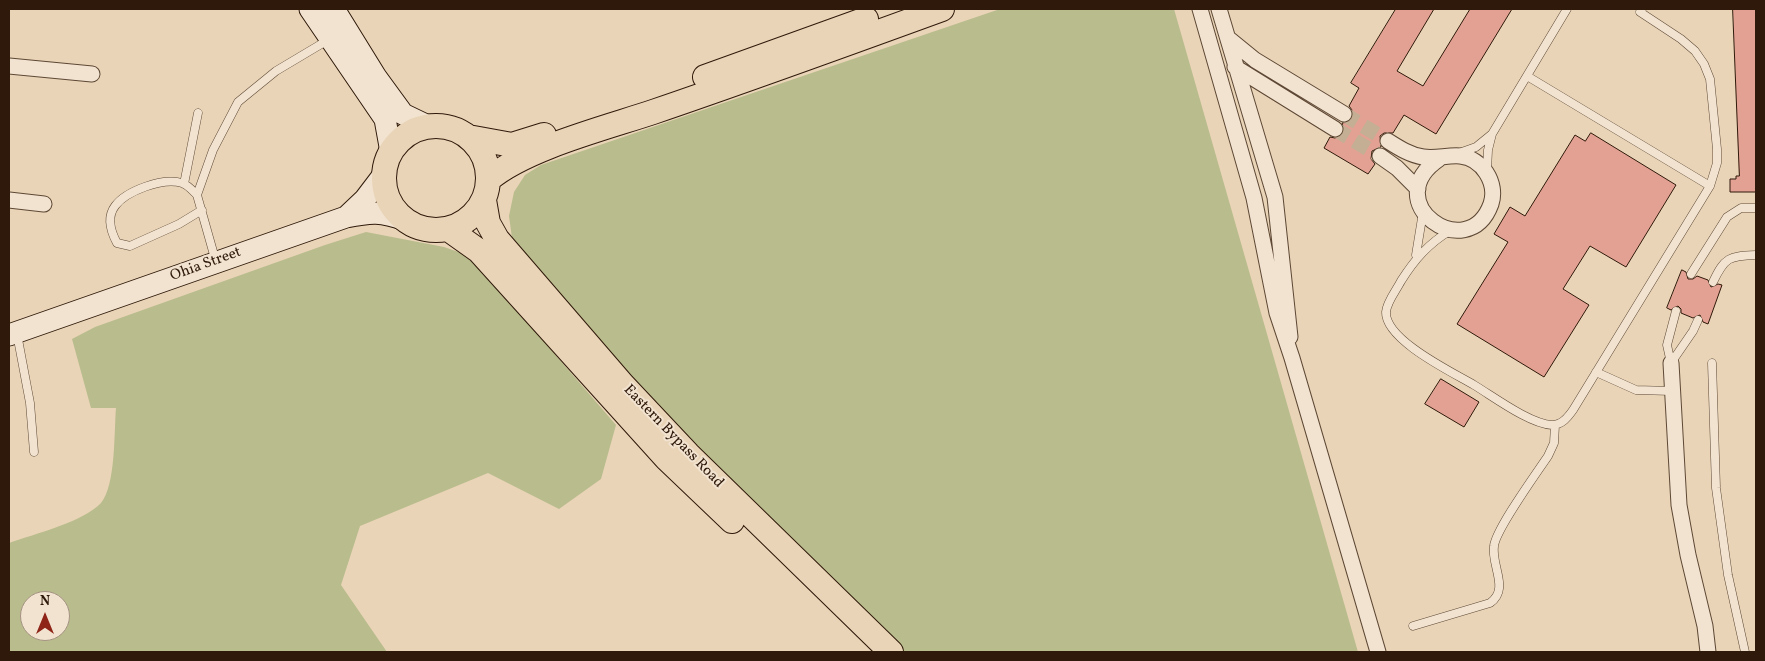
<!DOCTYPE html>
<style>
body{margin:0}
#map{position:relative;width:1765px;height:661px;overflow:hidden;background:#e9d4b7;font-family:Vollkorn,serif}
canvas{display:block}
.frame{position:absolute;inset:0;border:10px solid #2f190a;pointer-events:none}
.north{position:absolute;left:20px;top:591px;width:50px;height:50px;box-sizing:border-box;background:#f1e3d0;border:1px solid #a39281;border-radius:50%;rotate:0deg;font-size:14px;font-weight:700;line-height:20px;text-align:center;color:#2f190a}
.north::after{content:'';display:block;margin:auto;width:18px;height:22px;background:#8f2418;clip-path:polygon(50% 0,100% 100%,50% 72%,0 100%)}
</style>
<div id="map">
<canvas width="1765" height="661"></canvas>
<div class="frame"></div>
<div class="north">N</div>
</div>
<script>
const ctx = document.querySelector('canvas').getContext('2d');
ctx.lineJoin = 'round';
function fillPath(path, color) { ctx.fillStyle = color; ctx.fill(path, 'evenodd'); }
function trace(path, color, width, dash) { ctx.strokeStyle = color; ctx.lineWidth = width; ctx.lineCap = dash ? 'butt' : 'round'; ctx.setLineDash(dash || []); ctx.stroke(path); }
function write(font, color, halo, rows, align = 'center') {
  ctx.font = font + ' Vollkorn,serif'; ctx.lineWidth = 4; ctx.setLineDash([]); ctx.textBaseline = 'middle'; ctx.strokeStyle = halo; ctx.fillStyle = color; for (const [text, x, y, turn = 0] of rows) {
    ctx.save(); ctx.translate(x, y); ctx.rotate((+turn || 0) * Math.PI / 180); ctx.textAlign = isNaN(turn) ? turn : align; if (halo) ctx.strokeText(text, 0, 0); ctx.fillText(text, 0, 0); ctx.restore();
  }
}
fillPath(new Path2D(`
 M1000,9H1174L1358,652H895L541,286L512,238L509,216L514,192L525,175L541,165Z
 M366,232L444,247L470,256L616,425L601,479L559,509L488,473L360,526L341,585L387,652H9V543C34,534 83,522 101,503C116,485 114,432 116,408H91L72,339L95,327L325,245ZM30,601H60V631H30Z`), '#b9bc8c');
const building = new Path2D(`
 M1396,9H1434L1397,71L1423,86L1470,9H1512L1436,134L1404,115L1393,133H1384L1380,136L1381,147L1372,151L1371,159L1375,164L1368,174L1324,148L1330,137L1335,138L1343,134L1344,129L1342,123L1348,122L1352,118V110L1349,106L1359,88L1351,83Z
 M1733,9H1756V192H1730V179H1736V176H1739Z
 M1591,133L1676,185L1626,267L1590,246L1563,289L1589,305L1544,377L1457,324L1508,242L1494,234L1510,207L1525,216L1575,135L1585,141Z
 M1682,270L1686,272L1688,279H1693L1697,276L1708,280L1711,287L1718,284L1722,285L1708,324L1703,322L1700,315L1693,318L1681,313V309L1678,306L1671,310L1667,308Z
 M1441,379L1479,402L1464,427L1425,404Z`);
fillPath(building, '#e3a193');
trace(building, '#2f190a', 1);
trace(new Path2D(`
 M1344,114L1388,141
 M1335,129L1380,156`), '#c4af94', 15, [15, 8]);
const lane = new Path2D(`
 M1527,76L1710,186
 M1459,153L1476,147L1492,134
 M1487,170L1488,150L1492,134L1567,9
 M184,184L198,113
 M197,195C193,191 188,185 182,183C163,177 126,191 115,206C106,218 111,232 117,243L130,246L179,224L202,210
 M1451,230C1428,244 1415,259 1401,281C1396,291 1387,301 1386,312C1385,340 1452,372 1474,385C1494,397 1530,424 1552,425C1562,425 1568,417 1573,410L1710,186L1717,163V149L1710,79L1704,64L1695,51L1681,39L1640,12L1642,9
 M1416,255L1423,212
 M216,262L197,195L213,150L238,102L276,71L328,40
 M1691,274L1727,217L1741,208H1756
 M1713,282C1725,257 1729,256 1756,255
 M1676,311L1667,345L1671,363L1693,331L1698,320
 M17,334L30,403L34,452
 M1712,363L1716,488L1728,575L1745,652
 M1596,372L1636,390L1672,391
 M1413,626L1490,603C1510,589 1491,566 1494,546C1496,529 1536,474 1548,456L1554,443L1555,425`);
const street = new Path2D(`
 M1200,9L1254,198L1277,313L1292,358L1378,652
 M1219,9L1275,197L1290,337
 M1228,38L1255,60L1344,114
 M9,66L92,74
 M1235,67L1335,129
 M1388,141C1399,148 1410,155 1423,157C1436,159 1447,155 1460,156C1482,158 1498,183 1491,204C1468,267 1376,202 1439,159
 M1380,156L1397,168L1418,189
 M9,200L44,204
 M1671,363L1679,505L1688,555L1705,626L1708,652`);
const secondary = new Path2D(`
 M310,9L385,119L391,152
 M334,9L376,77L403,114L430,127
 M346,217L365,199L384,174
 M9,335L346,217C371,212 381,211 405,220`);
const primary = new Path2D(`
 M705,77L866,19
 M384 178a52 52 0 1 1 104 0a52 52 0 1 1-104 0Z
 M468,137L512,145L544,135
 M489,179C526,148 605,128 653,112C750,79 846,44 942,9
 M484,200L488,223L497,239L623,385L688,454L891,652
 M448,229L479,251L666,458L732,521`);
trace(lane, '#5e4835', 9);
trace(street, '#5e4835', 17);
trace(secondary, '#2f190a', 23);
trace(primary, '#2f190a', 26);
trace(lane, '#f1e3d0', 8);
trace(street, '#f1e3d0', 15);
trace(secondary, '#f1e3d0', 21);
trace(primary, '#e9d4b7', 24);
write('15px', '#2f190a', '#f1e3d0', [
 ["Ohia Street",206,265,-20],
 ["Eastern Bypass Road",673,437,46]
]);
</script>
